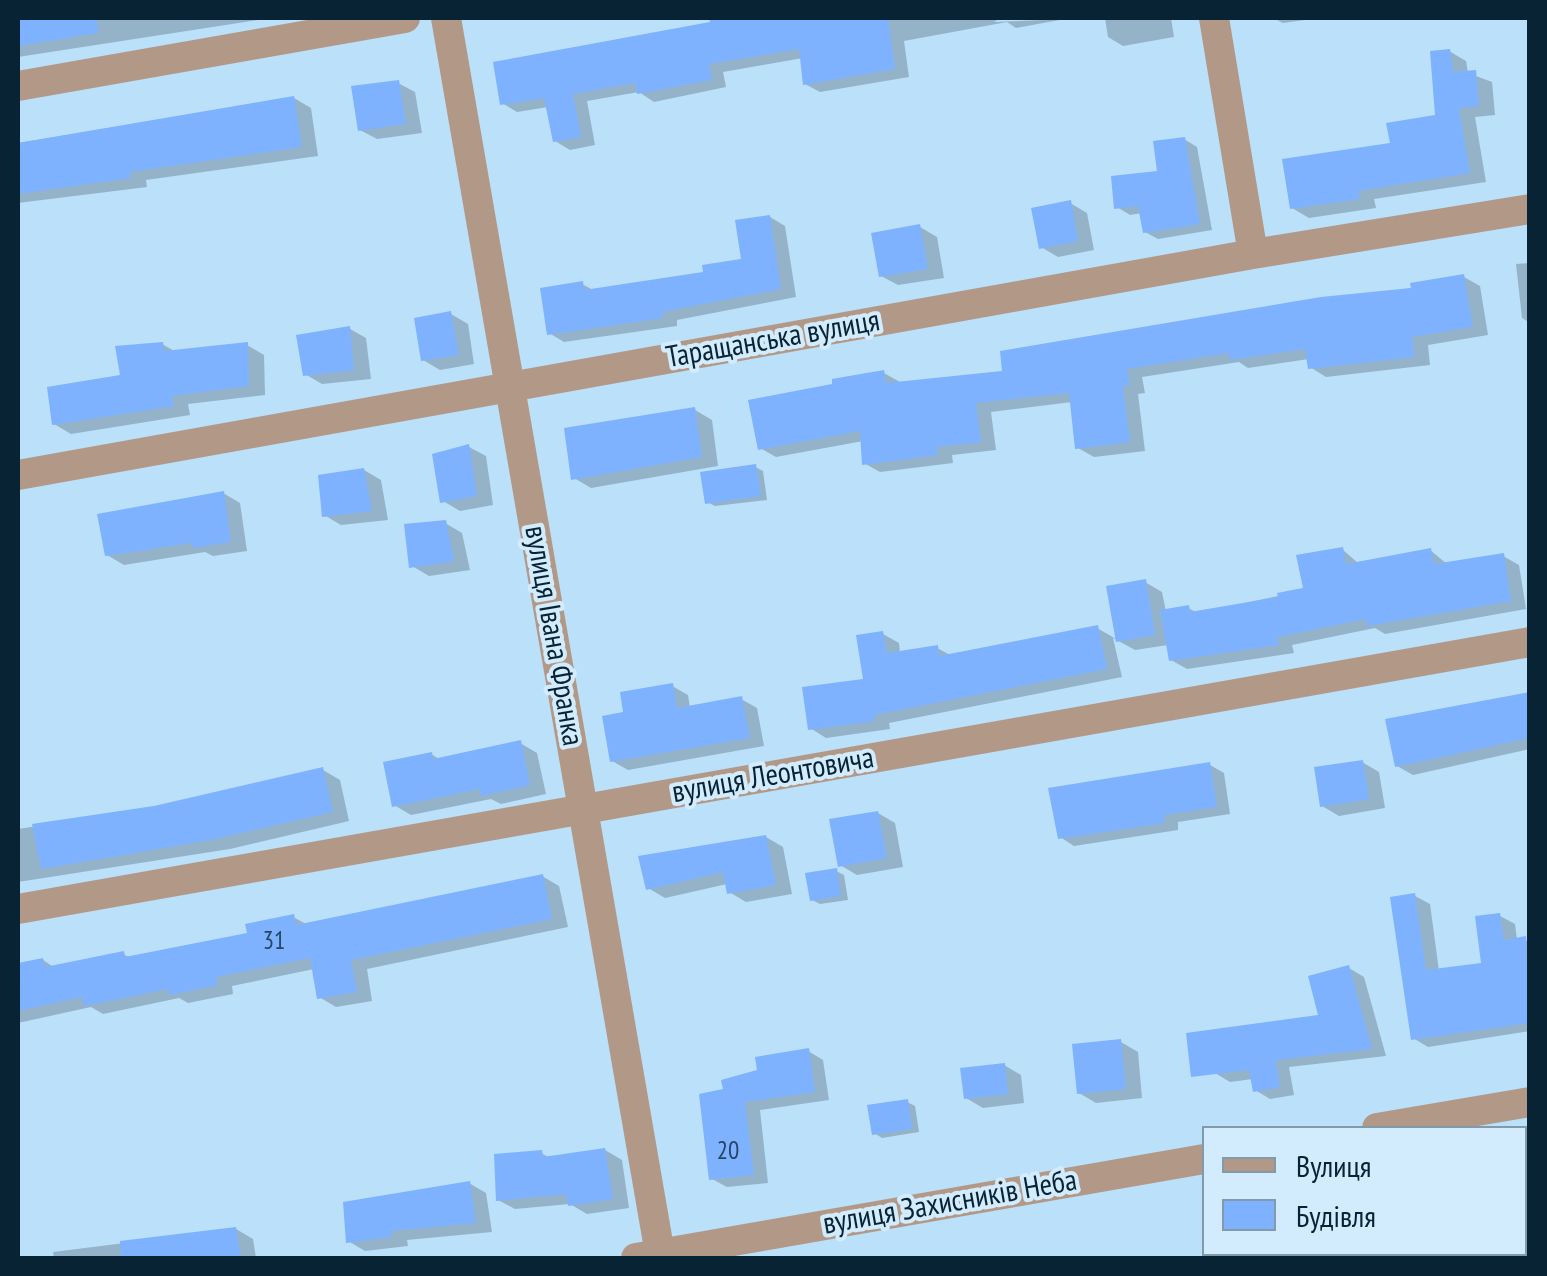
<!DOCTYPE html>
<meta charset="utf-8">
<style>
body{margin:0}
#map{position:relative;width:1547px;height:1276px;overflow:hidden;background:#bae0fa;font-family:"PT Sans Narrow",sans-serif}
canvas{display:block}
.frame{position:absolute;inset:0;border:20px solid #082333;pointer-events:none}
.legend{position:absolute;left:1202px;top:1126px;width:325px;height:130px;box-sizing:border-box;background:#d2ebfd;border:2px solid #819bac;margin:0;padding:12px 18px;list-style:none;font-size:30px;color:#082333}
.legend li{display:flex;align-items:center;gap:20px;height:50px}
.legend b{width:50px;border:2px solid #819bac}
</style>
<div id="map">
<canvas width="1547" height="1276"></canvas>
<div class="frame"></div>
<ul class="legend">
<li><b style="height:12px;background:#b29987"></b>Вулиця</li>
<li><b style="height:28px;background:#7eb1fe"></b>Будівля</li>
</ul>
</div>
<script>
const ctx = document.querySelector('canvas').getContext('2d');
ctx.lineJoin = 'round';
function fillPath(path, color) { ctx.fillStyle = color; ctx.fill(path, 'evenodd'); }
function trace(path, color, width, dash) { ctx.strokeStyle = color; ctx.lineWidth = width; ctx.lineCap = dash ? 'butt' : 'round'; ctx.setLineDash(dash || []); ctx.stroke(path); }
function write(font, color, halo, rows, align = 'center') {
  ctx.font = font + ' "PT Sans Narrow",sans-serif'; ctx.lineWidth = 8; ctx.setLineDash([]); ctx.textBaseline = 'middle'; ctx.strokeStyle = halo; ctx.fillStyle = color; for (const [text, x, y, turn = 0] of rows) {
    ctx.save(); ctx.translate(x, y); ctx.rotate((+turn || 0) * Math.PI / 180); ctx.textAlign = isNaN(turn) ? turn : align; if (halo) ctx.strokeText(text, 0, 0); ctx.fillText(text, 0, 0); ctx.restore();
  }
}
fillPath(new Path2D(`
 M18,18H271L18,57Z
 M761,18H1001L994,22L1065,19L1016,28L1007,22L904,41L909,77L820,92L805,84L803,58L723,72L726,87L654,102L639,92L587,101L595,145L570,150L555,141L548,107L517,112L502,103L496,64Z
 M1105,18H1171L1174,37L1123,46L1108,37Z
 M1273,18H1319L1283,23Z
 M1449,51L1466,61L1468,73L1492,82L1495,115L1475,117L1486,182L1374,199L1376,208L1309,218L1292,208L1438,117Z
 M398,83L415,92L422,133L377,139L360,130Z
 M294,98L311,108L318,156L146,180L147,187L18,203V143Z
 M1184,139L1197,147L1212,230L1158,239L1145,232L1142,213L1130,215L1117,207L1160,173Z
 M1070,203L1087,213L1094,250L1058,257L1041,247Z
 M770,217L785,226L796,297L677,320V326L564,342L549,333L582,284L595,291L706,274L744,261Z
 M920,227L937,237L944,278L898,285L881,276Z
 M1530,263V323L1522,318L1516,264Z
 M1464,277L1480,286L1488,335L1428,345L1430,365L1326,377L1310,367L1309,359L1248,368L1239,362L1142,377L1145,393L1138,394L1145,451L1094,457L1078,448L1072,402L991,412L996,450L952,455L953,463L880,472L864,463L863,441L776,457L760,448L884,373L900,382L1005,373Z
 M451,314L468,324L474,364L440,370L423,360Z
 M350,329L366,338L371,379L322,384L305,374Z
 M162,344L176,352L247,345L264,355L265,395L188,404L190,415L71,434L54,424Z
 M695,410L712,420L718,466L591,488L574,478Z
 M469,447L486,456L493,505L460,511L443,501Z
 M755,467L763,471L767,500L715,506L707,502Z
 M364,470L381,480L388,520L341,525L324,515Z
 M223,493L240,503L247,551L213,556L205,552L124,565L107,555Z
 M445,523L462,533L470,570L429,576L412,566Z
 M1342,549L1359,564L1430,550L1447,564L1503,556L1519,565L1526,609L1385,634L1375,628L1292,645L1294,653L1187,669L1171,660L1168,645L1135,650L1113,638L1122,677L889,723L890,729L826,738L810,728L866,681L883,634L899,643L900,653L937,648L952,656L1097,628L1118,640L1145,582L1162,592L1166,612L1188,608L1198,613L1306,590Z
 M672,686L688,695L690,708L741,699L757,708L764,746L628,770L612,761L626,714Z
 M1530,695V749L1413,775L1397,766Z
 M520,743L537,753L546,794L501,804L491,799L411,815L394,805L431,754L441,760Z
 M1362,762L1379,772L1385,808L1339,816L1322,806Z
 M1210,765L1224,773L1230,814L1178,822V830L1074,846L1060,837Z
 M323,770L340,780L349,821L230,849L18,882V829L154,808Z
 M878,813L895,823L903,867L857,875L840,865Z
 M766,837L783,847L792,894L746,902L729,892L727,884L665,898L648,888Z
 M836,871L844,875L848,900L820,904L812,900Z
 M542,876L559,886L568,927L367,969L372,1001L336,1007L319,997L314,969L232,986L233,994L188,1003L179,998L103,1014L91,1007L18,1023V966L43,960L55,968L123,954L131,958L250,935L293,917L308,925Z
 M1415,896L1430,904L1439,971L1483,965L1500,916L1515,924L1517,940L1530,941V1031L1428,1047L1413,1038Z
 M1349,968L1364,977L1386,1056L1289,1067L1294,1095L1270,1099L1255,1090L1253,1079L1230,1082L1215,1073L1321,1017Z
 M1121,1042L1138,1052L1142,1098L1096,1103L1079,1093Z
 M808,1051L823,1060L829,1100L760,1110L768,1183L727,1187L712,1179L726,1091Z
 M1004,1065L1021,1075L1024,1103L983,1108L966,1098Z
 M907,1102L915,1106L919,1132L882,1138L874,1133Z
 M605,1150L622,1160L629,1208L587,1214L570,1204L515,1209L498,1200L541,1153L550,1158Z
 M469,1183L486,1193L492,1232L407,1240L408,1246L365,1251L348,1241Z
 M1524,1221H1530V1258H1483V1254H1524Z
 M236,1229L253,1239L256,1258H54L53,1252Z
 M1276,1254L1284,1258H1230Z
 M1341,1254H1413V1258H1341Z`), '#0003');
fillPath(new Path2D(`
 M18,18H97L98,33L18,46Z
 M709,18H888L895,69L803,85L799,49L709,64L712,80L637,94L635,83L573,94L581,137L553,142L544,98L500,105L493,62L710,22Z
 M1450,49L1453,72L1476,70L1479,106L1459,108L1470,173L1358,191L1360,199L1290,209L1282,159L1390,143L1386,123L1435,115L1430,51Z
 M399,80L406,124L358,131L351,86Z
 M294,96L302,147L130,172L131,178L18,194V143Z
 M1185,137L1200,224L1143,233L1138,206L1114,209L1111,176L1157,171L1153,141Z
 M1071,200L1078,241L1039,249L1031,208Z
 M770,215L781,289L662,312L663,318L547,335L540,288L583,281L584,290L703,272L702,265L741,259L735,220Z
 M920,224L928,269L879,277L871,233Z
 M1464,274L1473,327L1412,337L1415,357L1308,369L1305,349L1230,360L1229,353L1127,369L1130,385L1123,386L1130,442L1075,449L1069,393L976,403L981,442L937,447L938,455L862,465L860,431L758,450L748,400L832,384V379L884,370L886,383L1002,371L1000,351L1321,297L1411,288L1410,283Z
 M451,311L459,355L421,361L414,318Z
 M350,326L354,370L303,376L296,335Z
 M163,342L164,351L248,342L249,386L172,396L174,406L52,425L47,387L120,375L115,346Z
 M695,407L702,457L571,480L564,428Z
 M469,444L477,496L440,503L432,454Z
 M756,464L761,496L705,504L700,472Z
 M364,468L372,511L322,517L318,475Z
 M224,491L231,542L193,548L192,543L105,556L97,514Z
 M446,520L454,561L409,568L404,524Z
 M1343,547L1346,564L1431,548L1434,564L1504,553L1511,601L1367,626L1366,619L1277,637L1279,645L1169,661L1160,610L1189,605L1190,612L1278,597L1277,593L1303,588L1296,555Z
 M1146,579L1155,635L1116,642L1106,586Z
 M1098,625L1107,669L874,715L875,721L808,730L802,687L863,679L856,635L883,631L887,653L938,645L939,656Z
 M673,683L677,708L742,696L750,738L610,762L602,716L623,712L620,692Z
 M1530,692V738L1395,767L1385,719Z
 M521,740L530,785L481,796L480,789L392,807L383,762L432,752L433,759Z
 M1363,760L1369,799L1320,807L1314,767Z
 M1210,762L1217,807L1164,815L1165,823L1058,839L1048,788Z
 M323,767L333,812L211,840L41,869L32,824L154,806Z
 M878,811L887,858L838,867L829,819Z
 M766,835L776,885L727,894L723,872L646,890L638,856Z
 M837,868L841,896L810,901L805,873Z
 M543,874L552,919L351,960L357,992L317,999L310,958L216,977L218,985L169,995L168,989L84,1006L82,997L18,1011V963L43,958L45,967L124,951L125,957L247,933L245,924L294,914L296,925Z
 M1415,893L1426,970L1481,963L1475,916L1500,913L1504,940L1526,936L1530,1023L1411,1040L1390,897Z
 M1349,965L1372,1049L1276,1060L1280,1087L1253,1092L1249,1070L1191,1077L1186,1033L1318,1015L1308,976Z
 M1121,1039L1126,1089L1077,1094L1072,1044Z
 M809,1048L815,1092L745,1102L754,1175L709,1180L699,1094L723,1089L721,1080L757,1070L755,1057Z
 M1005,1063L1008,1094L964,1099L960,1068Z
 M908,1099L912,1129L872,1135L867,1105Z
 M605,1148L613,1199L568,1206L566,1194L496,1201L494,1154L542,1150L543,1157Z
 M470,1181L476,1223L391,1231L392,1237L346,1243L343,1202Z
 M236,1227L241,1258H121L120,1241Z`), '#7eb1fe');
trace(new Path2D(`
 M1453,1254V1258`), '#b29987', 20);
trace(new Path2D(`
 M446,18L660,1254
 M1214,18L1253,254
 M18,86L405,18
 M18,475L1253,254L1530,209
 M18,909L1530,642
 M1377,1128L1530,1102
 M636,1258L1204,1159`), '#b29987', 30);
write('25px', '#264666', null, [
 ["31",274,942],
 ["20",728,1152]
]);
write('30px', '#082333', '#d2ebfd', [
 ["Таращанська вулиця",773,340,-10],
 ["вулиця Івана Франка",553,636,80],
 ["вулиця Леонтовича",773,776,-10],
 ["вулиця Захисників Неба",950,1203,-10]
]);
</script>
